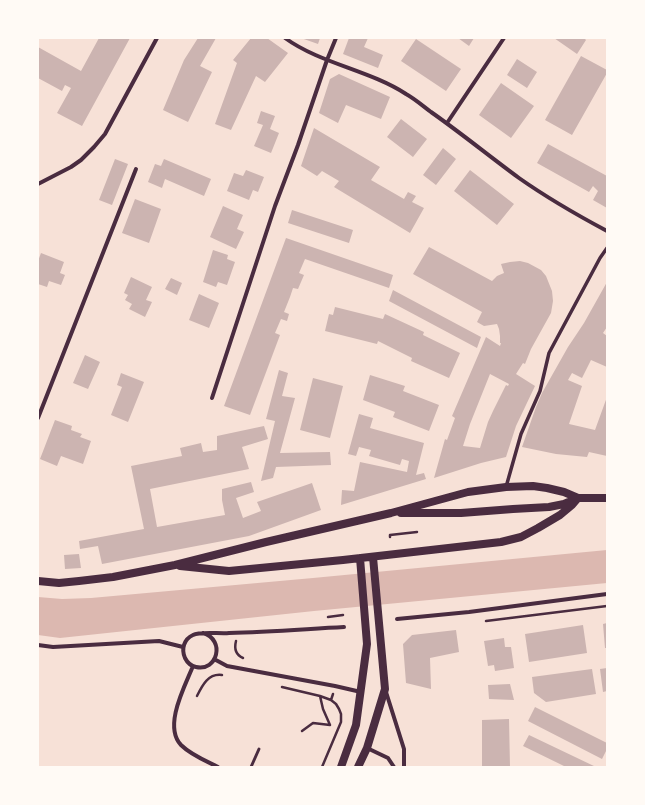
<!DOCTYPE html>
<style>
body{margin:0}
#map{position:relative;width:645px;height:805px;overflow:hidden;background:#f7e1d7;font-family:Commissioner,sans-serif}
canvas{display:block}
.frame{position:absolute;inset:0;border:39px solid #fffaf5;pointer-events:none}
</style>
<div id="map">
<canvas width="645" height="805"></canvas>
<div class="frame"></div>
</div>
<script>
const ctx = document.querySelector('canvas').getContext('2d');
ctx.lineJoin = 'round';
function fillPath(path, color) { ctx.fillStyle = color; ctx.fill(path, 'evenodd'); }
function trace(path, color, width, dash) { ctx.strokeStyle = color; ctx.lineWidth = width; ctx.lineCap = dash ? 'butt' : 'round'; ctx.setLineDash(dash || []); ctx.stroke(path); }
fillPath(new Path2D(`
 M607,550V583L314,611L60,638L38,635V597L62,599L91,598L313,578Z`), '#dcb8b0');
fillPath(new Path2D(`
 M99,38H130L82,126L57,113L71,88L65,85L62,91L38,78V47L81,71Z
 M198,38H216L200,66L212,72L188,122L163,110L184,60Z
 M251,38H267L288,53L265,82L256,76L231,130L215,124L237,63L233,60Z
 M301,38H320L318,44Z
 M349,38H368L364,47L383,55L378,68L343,54Z
 M458,38H474L469,46Z
 M554,38H584L586,40L577,54Z
 M416,39L461,69L446,91L401,61Z
 M581,56L607,70V73L572,135L545,120Z
 M517,59L537,72L527,88L507,75Z
 M339,74L390,97L381,119L346,105L338,123L319,113L330,79Z
 M501,83L534,106L511,138L479,115Z
 M261,111L275,116L270,129L279,133L271,153L254,146L263,125L257,123Z
 M401,119L427,139L413,157L387,137Z
 M314,128L380,167L371,180L404,199L408,192L416,196L412,202L424,208L410,233L334,187L339,181L322,171L317,176L301,166Z
 M548,144L607,176V208L593,200L598,191L593,186L589,192L537,163Z
 M443,148L456,159L436,185L423,175Z
 M115,159L128,164L112,205L99,200Z
 M164,159L211,179L204,196L165,179L162,188L148,182L155,164L161,166Z
 M246,170L264,177L258,192L253,190L249,200L227,191L234,173L243,176Z
 M470,170L514,204L497,225L454,191Z
 M135,199L161,209L149,243L122,233Z
 M223,206L243,215L237,229L244,232L236,249L210,237Z
 M292,210L353,230L349,243L288,223Z
 M286,238L393,275L389,288L305,259L299,273L304,275L298,289L293,288L290,297L284,312L289,314L287,321L281,319L275,333L280,335L250,415L224,406Z
 M429,247L492,281L497,276L504,273L501,264L510,262L520,261L528,263L541,270L546,276L552,291L553,301L551,313L531,349L525,364L523,363L516,374L535,386L516,426L506,457L481,463L434,478L445,439L447,440L455,418L452,416L486,337L500,346L501,343H500V336L499,329L497,324L484,326L477,322L482,312L413,274ZM490,374L509,384L508,386L506,385L493,411L488,422L480,448L463,446L470,424Z
 M213,250L228,255L227,259L235,262L227,285L218,282L216,287L203,282Z
 M41,253L64,262L60,273L65,275L61,285L49,281L47,287L38,284V261Z
 M131,277L152,287L146,300L152,302L145,317L129,309L132,304L125,300L128,295L124,293Z
 M171,278L182,283L177,295L165,289Z
 M607,282V327L603,333L607,336V367L591,360L582,378L572,373L568,380L582,386L569,424L595,430L607,397V456L589,452L587,457L556,454L522,447L536,407L542,393L568,347L584,323Z
 M393,290L481,337L477,348L389,301Z
 M199,294L219,303L209,328L189,320Z
 M335,307L383,319L385,314L424,332L423,335L460,353L449,378L411,361L412,358L378,341L377,344L325,331L329,314L333,315Z
 M85,355L100,362L88,389L73,383Z
 M279,370L288,373L282,396L295,398L280,453L330,452L331,465L276,467L273,478L261,481L275,421L266,419Z
 M121,373L144,382L128,422L111,415L122,387L117,385Z
 M370,375L405,386L403,391L439,405L429,431L393,417L395,412L363,400Z
 M313,378L343,386L330,438L300,430Z
 M359,414L373,418L370,428L424,443L416,475L424,473L426,479L341,505L342,490L354,491L360,462L407,472L409,461L402,459L400,465L369,456L371,450L359,447L356,456L348,454Z
 M55,420L72,426L71,430L82,434L80,437L91,441L83,464L61,456L57,466L40,459Z
 M264,426L268,439L242,447L249,469L150,489L157,527L225,515L222,500V489L251,482L254,492L236,498L243,518L261,511L257,502L312,483L321,510L249,536L102,564L98,546L80,549L79,541L144,529L131,466L182,456L180,448L201,443L203,452L217,450V436Z
 M79,554L81,568L65,569L64,555Z
 M607,623V648H605L603,624Z
 M583,625L587,653L529,662L525,634Z
 M456,630L459,652L430,658L431,689L406,683L403,644L412,635Z
 M504,638L505,647H511L514,668L495,671L494,665L488,666L484,641Z
 M607,668V691L603,692L600,669Z
 M592,669L596,694L546,702L534,693L532,677Z
 M510,684L514,700L489,699L488,685Z
 M535,707L607,743V749L602,759L528,721Z
 M509,719L510,767H482V720Z
 M529,735L596,767H566L523,746Z`), '#ccb4b1');
trace(new Path2D(`
 M390,537V535L417,532
 M328,617L343,615
 M486,621L607,606
 M236,641C234,649 236,655 243,658
 M282,687L320,696L331,700L333,694
 M197,696C202,686 208,673 222,675
 M302,731L313,723L330,725L323,709L320,696
 M322,767L341,722V714L339,709L336,704L331,700`), '#4a2c40', 2.5);
trace(new Path2D(`
 M251,767L259,749`), '#4a2c40', 3);
trace(new Path2D(`
 M506,487L521,434L540,391L549,353L600,258L607,248`), '#4a2c40', 3.5);
trace(new Path2D(`
 M285,38C321,64 369,70 406,94C415,99 423,106 431,112C461,133 489,156 519,178C546,197 577,215 607,231
 M447,123L504,38
 M38,184L71,167L81,160L94,147L105,134L157,38
 M212,398L275,206L298,145L327,60L336,38
 M38,418L136,169
 M397,619L469,612L607,594
 M203,633C226,640 217,672 196,667C191,666 187,662 185,658C181,649 184,639 193,635C200,631 220,634 229,633C268,632 306,629 344,627
 M38,645L53,647L159,641L183,647
 M214,659L227,666L335,686L361,692
 M193,666C185,686 163,726 181,745C191,755 206,761 218,767
 M386,692L404,749V767
 M367,748L388,758L394,767`), '#4a2c40', 4);
trace(new Path2D(`
 M401,513H461L513,509L549,507L564,504L578,498H607
 M180,566L229,571L343,560L501,542L521,537L538,528L560,515L572,505L578,498
 M38,581L59,583L79,581L113,577L175,565L266,542L391,513L468,492L506,487L533,486L547,488L564,492L578,498
 M341,767L356,725L367,644L360,558
 M358,767L367,748L385,689L373,557`), '#4a2c40', 8);
</script>
